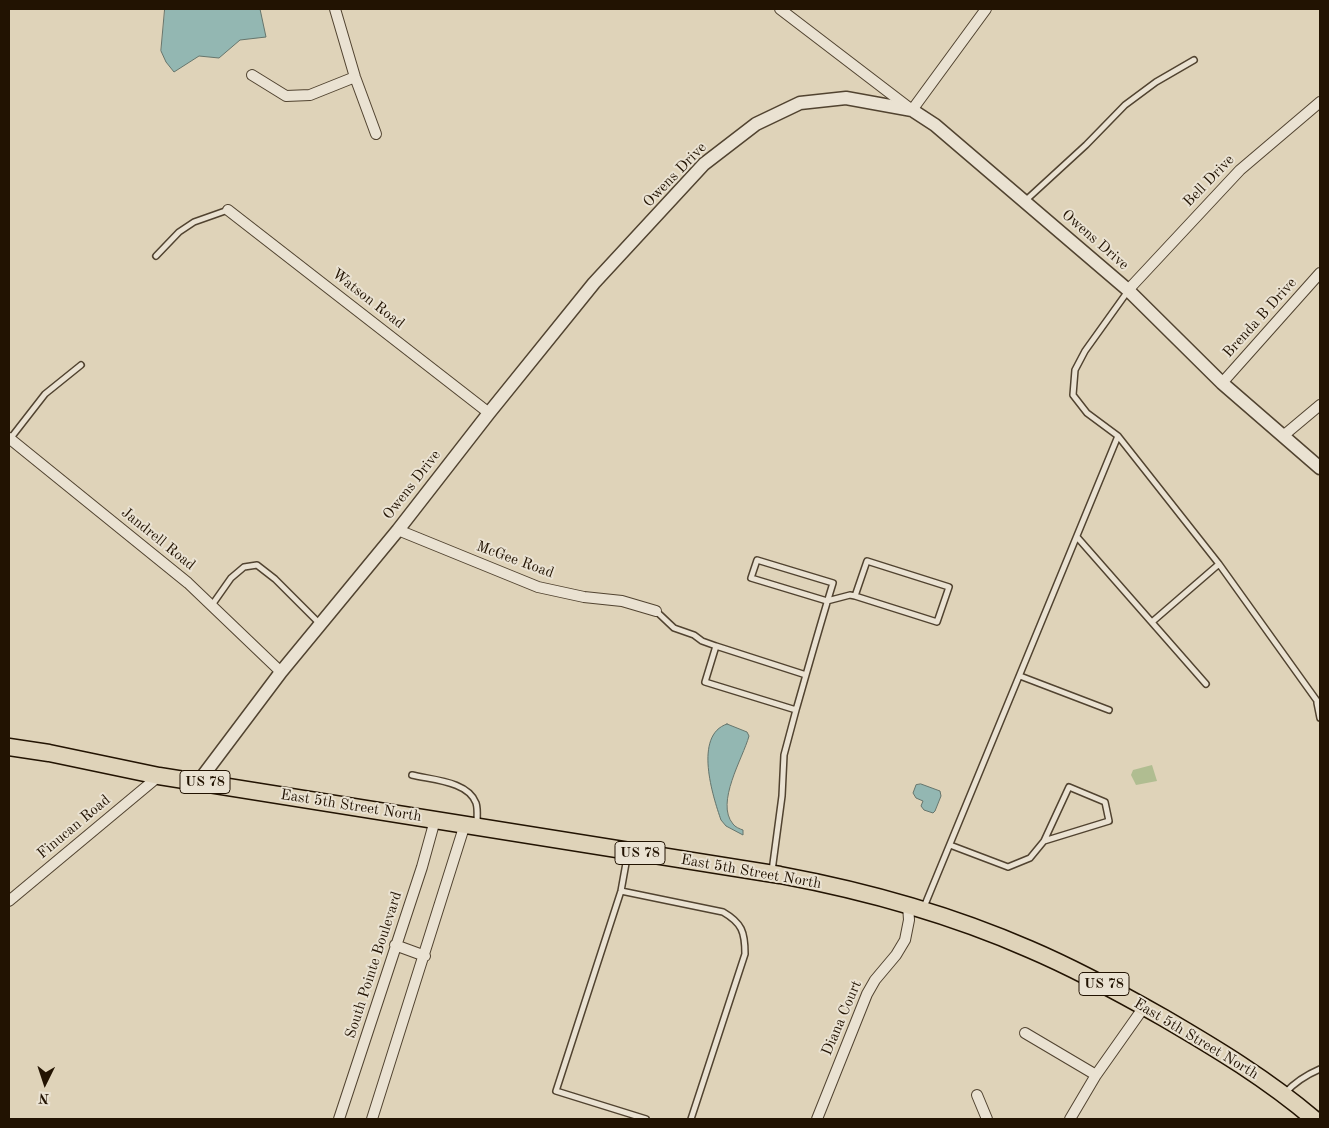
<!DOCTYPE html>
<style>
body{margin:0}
#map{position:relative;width:1329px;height:1128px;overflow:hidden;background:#dfd3b9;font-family:"Old Standard TT",serif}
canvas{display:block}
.frame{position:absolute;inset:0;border:10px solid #221302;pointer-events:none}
.north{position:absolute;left:20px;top:1058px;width:50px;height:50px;-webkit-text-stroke:4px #eae2d2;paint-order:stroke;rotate:184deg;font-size:14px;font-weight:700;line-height:20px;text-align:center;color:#221302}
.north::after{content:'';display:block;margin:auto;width:18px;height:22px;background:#221302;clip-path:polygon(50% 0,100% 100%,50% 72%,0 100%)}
</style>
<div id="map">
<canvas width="1329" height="1128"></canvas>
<div class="frame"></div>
<div class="north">N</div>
</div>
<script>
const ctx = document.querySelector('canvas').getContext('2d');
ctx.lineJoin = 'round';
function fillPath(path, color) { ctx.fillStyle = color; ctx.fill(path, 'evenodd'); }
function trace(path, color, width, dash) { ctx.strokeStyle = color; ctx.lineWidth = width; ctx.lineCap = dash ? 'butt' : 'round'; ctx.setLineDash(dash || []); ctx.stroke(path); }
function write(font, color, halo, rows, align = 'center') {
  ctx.font = font + ' "Old Standard TT",serif'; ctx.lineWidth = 4; ctx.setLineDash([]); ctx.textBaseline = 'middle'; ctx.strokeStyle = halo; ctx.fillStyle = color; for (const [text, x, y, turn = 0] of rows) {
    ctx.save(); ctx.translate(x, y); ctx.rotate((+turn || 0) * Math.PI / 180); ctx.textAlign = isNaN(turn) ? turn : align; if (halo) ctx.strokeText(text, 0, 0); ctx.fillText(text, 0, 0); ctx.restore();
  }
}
fillPath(new Path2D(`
 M1152,765L1157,781L1136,785L1131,775L1133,770Z`), '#b0bd91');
const water = new Path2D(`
 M165,9H260L266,37L240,40L219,58L199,56L174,72L166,62L161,51Z
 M727,724L747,732L749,736C743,758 715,803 733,824C735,827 740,829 743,830V835L726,826L721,820C713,797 693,735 727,724Z
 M921,784L940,791L941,796L935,811L933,813L924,810L921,806L923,801L916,798L913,793L916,785Z`);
fillPath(water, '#93b7b2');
trace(water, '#66756c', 1);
const service = new Path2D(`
 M1025,201L1086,145L1125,105L1156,82L1194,60
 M156,256L179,232L194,222L228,210
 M1118,436L1087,413L1073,395L1075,370L1085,351L1128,291
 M10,439L45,394L81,365
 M1077,537L1206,684
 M212,605L231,578L244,567L257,565L275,579L320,624
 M656,611L674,628L694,635L702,641L716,646L705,682L796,710L784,755L782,796L772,871
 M1152,622L1219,564
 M716,646L806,675
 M1020,676L1109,710
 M1317,703L1320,718
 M796,710C808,668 820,625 833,583L757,560L751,578L827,601L850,595L855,596L937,622L949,587L867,561L855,596
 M412,775C432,780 468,781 476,803C478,809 477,817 477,823
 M950,845L1008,867L1030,858L1044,841L1109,821L1105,802L1069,787L1044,841
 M628,852L621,891L556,1091L646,1119
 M621,891L723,912C742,923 745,932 745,954L691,1119
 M924,907L1118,436L1219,564L1320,705
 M1285,1093C1296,1081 1306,1075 1320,1069`);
const minor = new Path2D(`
 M335,9L355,77L376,134
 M780,9L912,110L986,9
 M252,75L286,96L310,95L355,77
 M228,210L489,413
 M1128,290L1240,170L1320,102
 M1222,383L1320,273
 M1283,436L1320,405
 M9,438L188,583L281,672
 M398,530L538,587L584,597L622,601L656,611
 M9,901L159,776
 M395,945L425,956
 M1025,1033L1096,1075
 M977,1095L987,1119
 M339,1119L422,867L435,820
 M372,1119L465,824
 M817,1119L867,994L875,980L896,955L905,940L909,920L908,905
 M1070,1119L1096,1075L1144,1007`);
const tertiary = new Path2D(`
 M199,781L281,672L398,530L489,413L594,283L704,164L756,124L800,103L846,98L912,110L935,125L1128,290L1222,383L1320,468`);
const primary = new Path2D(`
 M9,747L49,753L159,776L780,875C866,891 949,914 1029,949C1076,969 1120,993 1164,1018C1217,1049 1267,1079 1314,1119`);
trace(service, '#514330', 8);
trace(minor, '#514330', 12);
trace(tertiary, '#514330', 15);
trace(primary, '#221302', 19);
trace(service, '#eae2d2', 5);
trace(minor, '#eae2d2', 10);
trace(tertiary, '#eae2d2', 12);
trace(primary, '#dfd3b9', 16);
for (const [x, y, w] of [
 [205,782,50],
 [640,853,50],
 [1104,984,50]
]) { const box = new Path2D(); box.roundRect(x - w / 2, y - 11.5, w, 23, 4); ctx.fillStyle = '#eae2d2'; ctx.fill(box); trace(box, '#221302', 1); }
write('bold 14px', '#221302', null, [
 ["US 78",205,782],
 ["US 78",640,853],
 ["US 78",1104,984]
]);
write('15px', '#221302', '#eae2d2', [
 ["Owens Drive",675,175,-46],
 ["Bell Drive",1209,181,-46],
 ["Owens Drive",1095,240,41],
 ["Watson Road",368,299,38],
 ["Brenda B Drive",1260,318,-48],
 ["Owens Drive",412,485,-52],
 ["Jandrell Road",158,539,39],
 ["McGee Road",515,560,20],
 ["East 5th Street North",351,806,9],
 ["Finucan Road",74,827,-40],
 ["East 5th Street North",751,872,10],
 ["South Pointe Boulevard",374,965,-72],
 ["Diana Court",842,1018,-67],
 ["East 5th Street North",1196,1039,31]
]);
</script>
